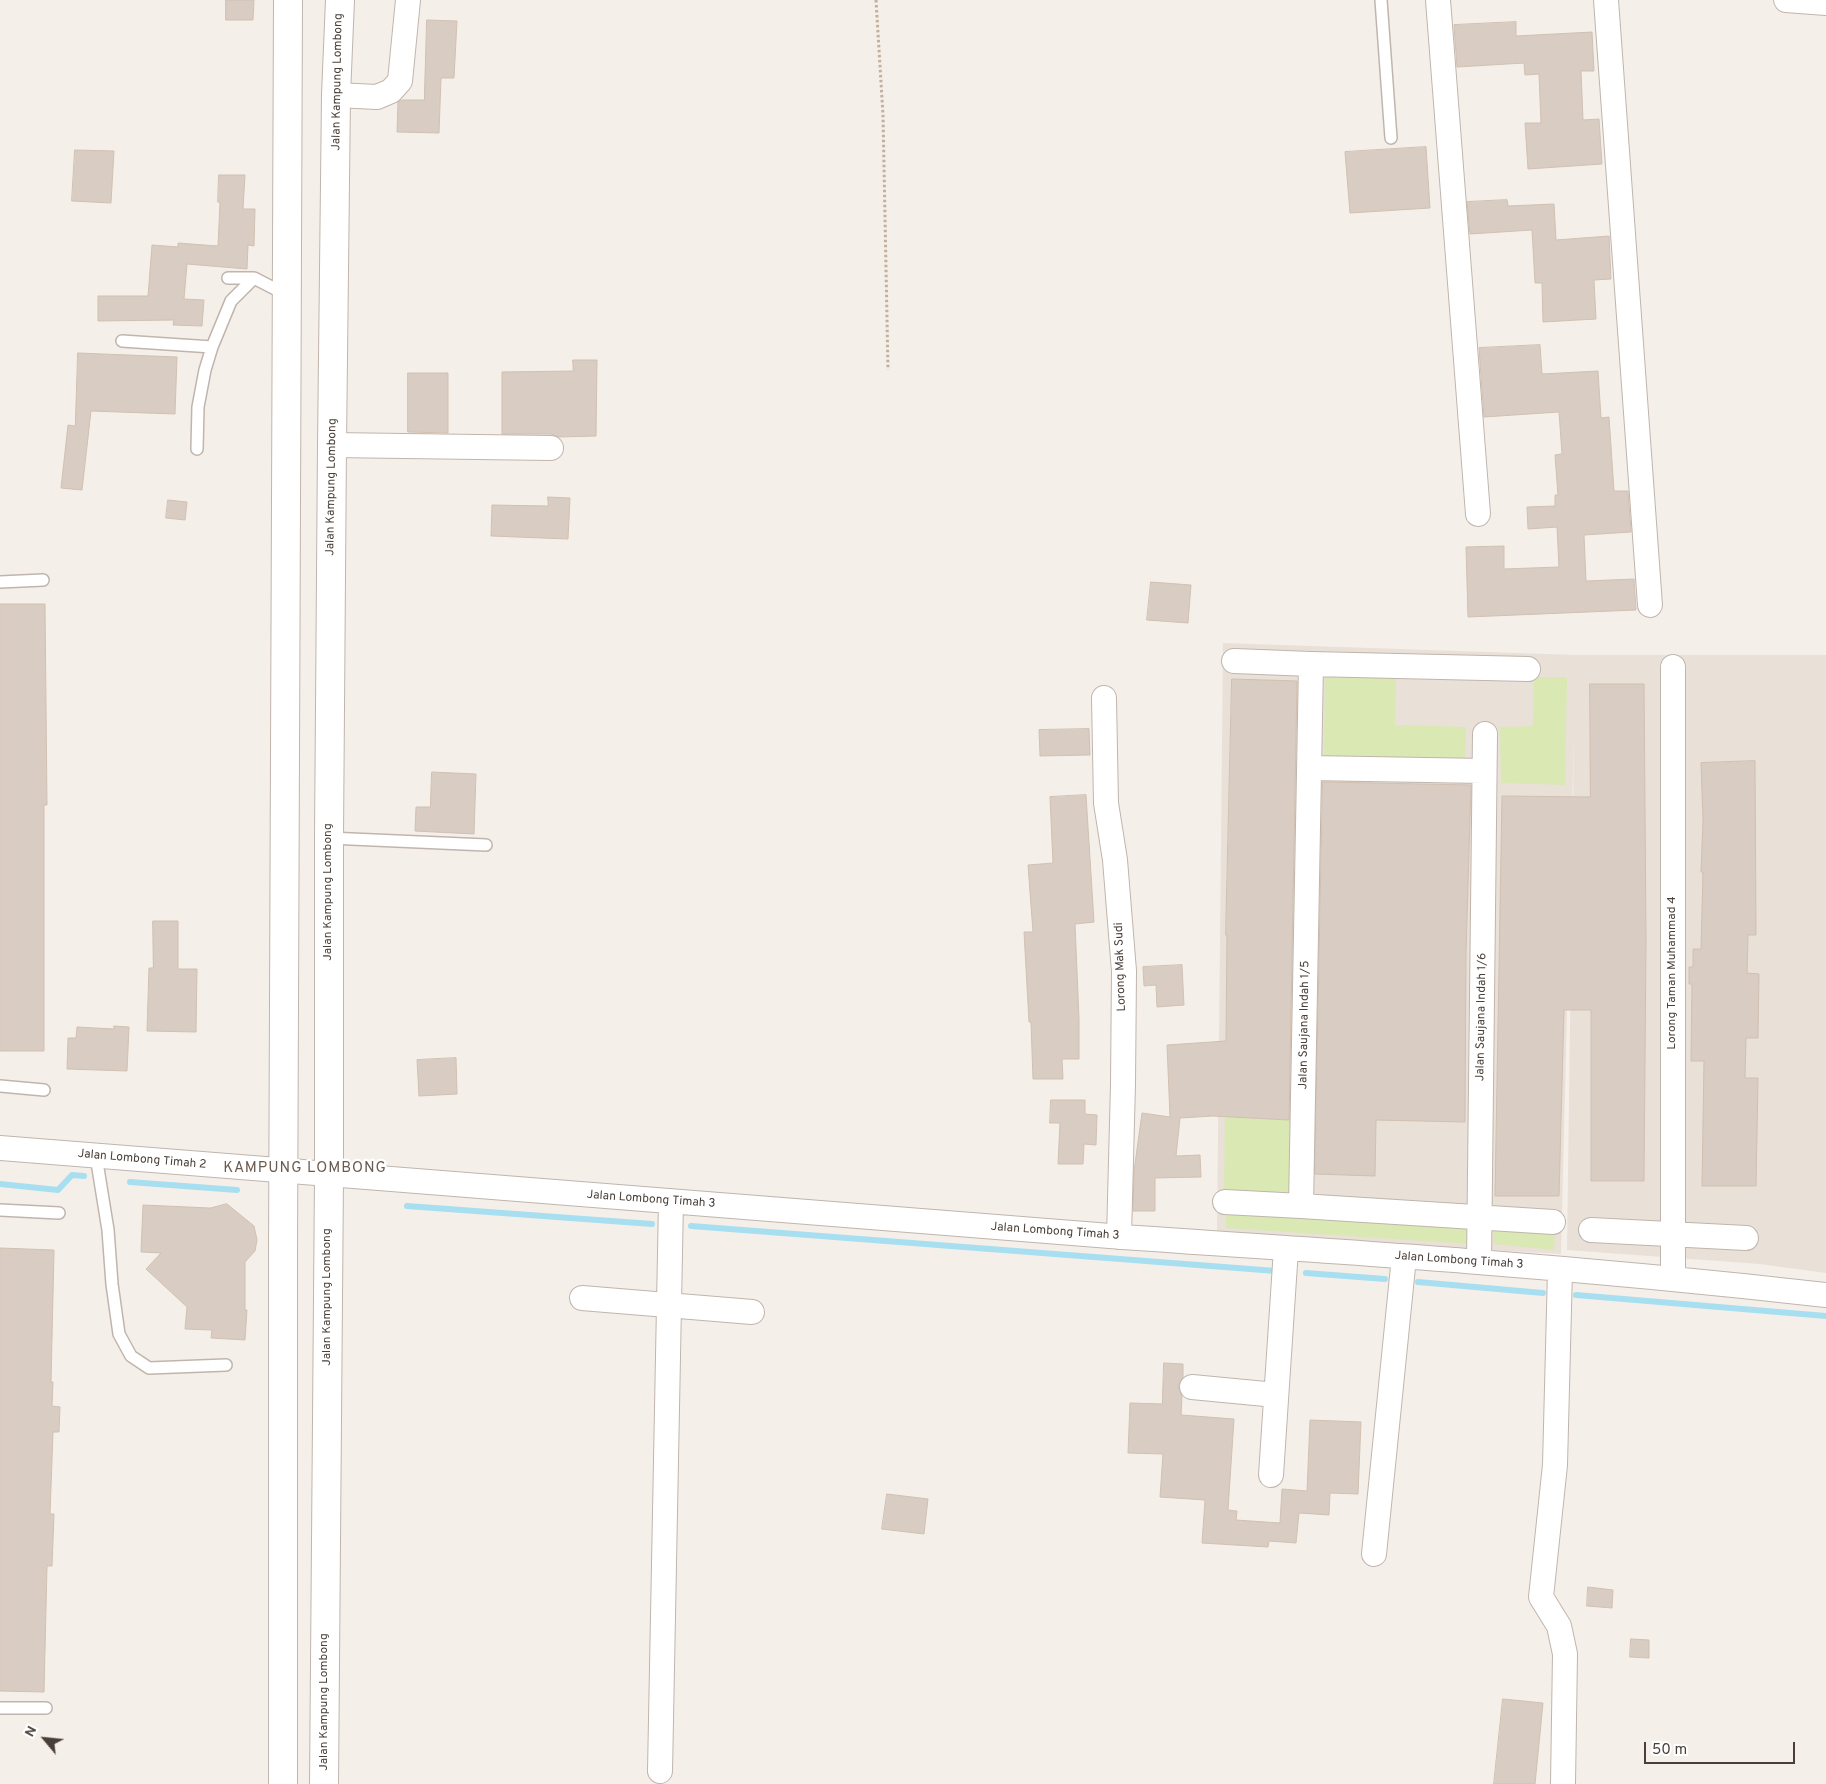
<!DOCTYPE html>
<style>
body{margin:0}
#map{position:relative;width:1826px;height:1784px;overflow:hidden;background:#f5efea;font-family:Overpass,sans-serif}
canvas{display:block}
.north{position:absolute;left:20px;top:1714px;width:50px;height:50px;-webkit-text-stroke:4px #fff;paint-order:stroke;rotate:298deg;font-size:14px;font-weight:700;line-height:20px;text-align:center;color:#493f38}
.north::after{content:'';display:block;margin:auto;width:18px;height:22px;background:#493f38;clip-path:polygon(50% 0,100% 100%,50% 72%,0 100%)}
.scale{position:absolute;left:1644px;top:1742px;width:151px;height:22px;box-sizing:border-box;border:2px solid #493f38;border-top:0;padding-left:6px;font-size:15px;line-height:18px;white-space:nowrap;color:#493f38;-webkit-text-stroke:4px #fff;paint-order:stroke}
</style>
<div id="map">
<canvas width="1826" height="1784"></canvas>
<div class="north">N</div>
<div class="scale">50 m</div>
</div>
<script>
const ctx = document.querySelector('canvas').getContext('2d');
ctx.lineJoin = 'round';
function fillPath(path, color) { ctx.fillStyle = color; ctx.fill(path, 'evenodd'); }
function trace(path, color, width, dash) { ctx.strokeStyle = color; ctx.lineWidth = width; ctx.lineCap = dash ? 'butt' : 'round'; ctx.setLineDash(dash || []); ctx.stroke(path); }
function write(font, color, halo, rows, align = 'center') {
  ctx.font = font + ' Overpass,sans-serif'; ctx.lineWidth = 4.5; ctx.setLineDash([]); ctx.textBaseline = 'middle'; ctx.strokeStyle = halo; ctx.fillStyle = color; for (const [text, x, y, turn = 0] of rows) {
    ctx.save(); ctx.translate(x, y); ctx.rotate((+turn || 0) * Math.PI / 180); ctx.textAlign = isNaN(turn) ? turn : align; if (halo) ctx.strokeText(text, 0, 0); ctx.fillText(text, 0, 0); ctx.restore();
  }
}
fillPath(new Path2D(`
 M1223,643L1576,655H1826V1273L1759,1264L1567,1250L1574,729L1561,1254L1217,1235Z`), '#e9e0d8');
fillPath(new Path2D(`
 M1325,672L1396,673L1395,725L1466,727L1465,761L1324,759Z
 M1534,677H1567L1565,785L1501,783L1500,727L1533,726Z
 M1225,1117L1290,1120L1289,1193L1224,1192Z
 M1226,1209L1472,1225L1471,1244L1226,1228Z
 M1494,1228L1555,1233L1554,1250L1493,1244Z`), '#dae8b3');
trace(new Path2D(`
 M130,1182L237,1190
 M0,1184L58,1190L72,1175L84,1176
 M407,1206L652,1224
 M691,1226L1276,1271
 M1306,1273L1385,1279
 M1418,1282L1543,1293
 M1576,1295L1826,1316`), '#a7dff1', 6);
const building = new Path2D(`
 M226,0H254L253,20H226Z
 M427,20L457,21L454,78H441L439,133L397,132L398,102L402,100H424Z
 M1516,22V36L1592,32L1594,71H1581L1583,120L1599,119L1602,164L1528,169L1525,123H1541L1539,74L1525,75L1524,63L1457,67L1454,25Z
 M1426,147L1430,208L1350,213L1345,152Z
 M75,150L114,151L111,203L72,201Z
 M219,175H245L243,209H255L254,246L248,245L247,269L187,264L184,299L204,300L202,326L173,325L174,320L98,321V296H148L152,245L178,247V243L218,246L220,203L218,202Z
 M1507,200L1508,206L1554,204L1556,240L1609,236L1611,279L1594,280L1596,319L1543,322L1542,283H1535L1532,230L1470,234L1467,202Z
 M1540,345L1542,374L1598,371L1601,418L1609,417L1614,491H1628L1631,532L1584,535L1586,581L1634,579L1636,610L1468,617L1466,547L1504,546V569L1559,567L1557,527L1528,529L1527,507L1555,506V495H1558L1555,455L1562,454L1559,412L1484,417L1479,348Z
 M78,353L177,357L175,414L91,411L82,490L61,488L68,425L75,426Z
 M573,360H597L596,436L559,437L551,434H502V372L573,371Z
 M408,373H448V433L408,432Z
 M548,497L570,498L568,539L491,536L492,505L548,506Z
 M168,500L187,502L185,520L166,518Z
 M1151,582L1191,585L1188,623L1147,620Z
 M0,604H45L47,805H44V1051H0Z
 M1232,679L1297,681L1289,1120L1213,1116L1180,1118L1176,1156L1200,1155L1201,1177L1155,1178V1211H1133L1134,1171L1142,1113L1170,1117L1167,1045L1226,1041L1227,935H1226Z
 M1590,684H1644L1646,940L1644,1181H1591V1010H1564L1559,1196H1495L1502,796L1590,797Z
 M1089,729L1090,755L1040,756L1039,730Z
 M1755,761L1756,935H1748L1747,973L1759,974L1758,1038H1746L1745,1078H1758L1756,1186H1702L1704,1061H1691L1692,984H1689V967H1693V949H1701L1703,872H1701L1703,820L1701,763Z
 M432,772L476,774L474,834L415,831L416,807H430Z
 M1323,782L1471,785L1466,952L1465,1122L1376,1120L1375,1176L1315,1174Z
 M1086,795L1094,922L1075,924L1079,1019V1059H1062L1063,1079H1033L1031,1022H1029L1024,932H1033L1028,865L1053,863L1050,797Z
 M153,921H178V969H197L196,1032L147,1031L149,968H153Z
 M1182,965L1184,1005L1157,1007L1156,985L1144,986L1143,967Z
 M114,1026L129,1027L127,1071L67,1069L68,1038H76L77,1027L114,1029Z
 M456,1058L457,1094L419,1096L417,1060Z
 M1051,1100H1085V1114L1097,1115L1096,1145L1084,1144L1083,1164H1058L1060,1123H1050Z
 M227,1204L254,1226L257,1240L255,1251L245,1262V1310H247L245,1340L211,1338L212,1330L185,1329L187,1307L146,1269L161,1253L141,1252L143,1205L210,1208Z
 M0,1248L54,1250L51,1382H53L52,1406L60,1407L59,1432H53L50,1514H54L52,1566H47L44,1692L0,1691Z
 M1164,1363L1183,1364V1377L1178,1386L1182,1396L1181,1415L1234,1419L1228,1510L1237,1511L1236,1520L1280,1523L1282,1489L1307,1491L1310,1420L1361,1422L1358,1494L1330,1493L1329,1515L1299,1513L1296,1543L1269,1541L1268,1547L1202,1543L1205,1500L1160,1497L1163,1454L1128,1453L1130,1403L1162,1404Z
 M887,1494L928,1499L924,1534L882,1529Z
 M1588,1587L1613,1590L1612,1608L1587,1606Z
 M1631,1639L1649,1640V1658L1630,1657Z
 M1503,1699L1543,1703L1535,1784H1494Z`);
fillPath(building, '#d9ccc2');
trace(building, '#d1c0b2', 1);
const service = new Path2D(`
 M1381,0L1391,138
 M228,278H254L285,294
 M122,341L212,347
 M197,449L198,407L205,370L212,347L231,301L254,278
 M0,582L43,580
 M329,838L486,845
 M0,1086L44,1090
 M96,1156L108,1230L112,1284L119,1334L131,1356L149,1368L226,1365
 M0,1210L59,1213
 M0,1708H46`);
const minor = new Path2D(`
 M1438,0L1478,514
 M1606,0L1650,605
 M1786,0L1826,3
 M336,95L377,97L391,91L400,81L408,0
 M332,445L551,448
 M1234,661L1311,664L1528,669
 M1311,664L1301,1206L1553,1222
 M1104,698L1106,803L1115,860L1124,971L1123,1084L1119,1237
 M1310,768L1484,771
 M0,1148C370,1179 740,1208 1110,1236C1233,1245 1355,1252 1478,1262C1594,1271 1710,1282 1826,1295
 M1225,1202L1301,1206
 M1591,1230L1746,1238
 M1479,1262L1485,734
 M1560,1270L1555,1465L1541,1597L1559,1626L1565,1654L1563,1784
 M1673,1278V667
 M582,1298L752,1312
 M1192,1387L1276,1395
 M1271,1475L1286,1249
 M1374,1554L1404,1257
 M660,1771L671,1201`);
const tertiary = new Path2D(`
 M283,1784V1252L288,0
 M324,1784L329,1176V838L332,445L336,95L340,0`);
trace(service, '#c0b5ac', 14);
trace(minor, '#c0b5ac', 26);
trace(tertiary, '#c0b5ac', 30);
trace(new Path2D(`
 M876,0L883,115L888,370`), '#c2af9d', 3, [2.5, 2.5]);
trace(service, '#fff', 11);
trace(minor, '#fff', 24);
trace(tertiary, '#fff', 28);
write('12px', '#493f38', '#fff', [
 ["Jalan Kampung Lombong",338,82,-89],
 ["Jalan Kampung Lombong",332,487,-89],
 ["Jalan Kampung Lombong",329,892,-90],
 ["Lorong Mak Sudi",1121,967,-92],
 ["Lorong Taman Muhammad 4",1673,973,-90],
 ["Jalan Saujana Indah 1/6",1482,1017,-89],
 ["Jalan Saujana Indah 1/5",1305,1025,-89],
 ["Jalan Lombong Timah 2",142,1160,5],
 ["Jalan Lombong Timah 3",651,1200,4],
 ["Jalan Lombong Timah 3",1055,1232,4],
 ["Jalan Lombong Timah 3",1459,1261,4],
 ["Jalan Kampung Lombong",328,1297,-90],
 ["Jalan Kampung Lombong",325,1702,-90]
]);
ctx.letterSpacing = '1px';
write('15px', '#6b5b4f', '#fff', [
 ["KAMPUNG LOMBONG",305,1169]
]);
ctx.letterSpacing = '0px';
</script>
